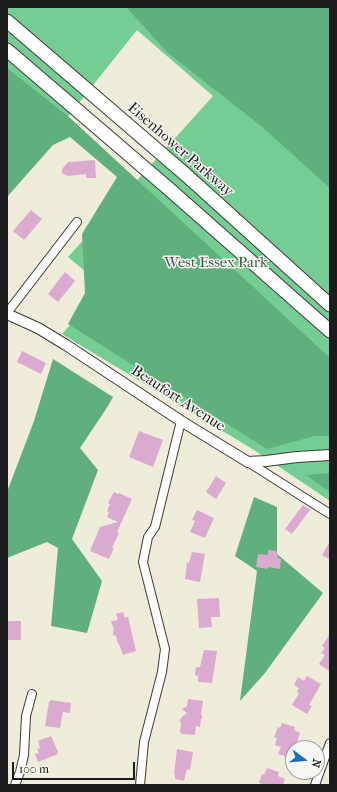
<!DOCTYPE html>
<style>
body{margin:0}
#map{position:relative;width:337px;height:792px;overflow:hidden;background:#f0ecda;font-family:"IM FELL French Canon",serif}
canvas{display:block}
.frame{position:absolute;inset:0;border:8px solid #1c1c1c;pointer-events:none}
.north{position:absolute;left:285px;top:740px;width:40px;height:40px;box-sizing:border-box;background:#f6f6f2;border:1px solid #9f9f9c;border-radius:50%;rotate:106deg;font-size:11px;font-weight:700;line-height:16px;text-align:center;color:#1c1c1c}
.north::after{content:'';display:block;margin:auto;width:14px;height:18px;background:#1f6fb2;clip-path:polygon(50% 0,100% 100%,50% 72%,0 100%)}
.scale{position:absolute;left:12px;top:762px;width:123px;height:18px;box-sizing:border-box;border:2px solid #1c1c1c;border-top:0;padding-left:5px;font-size:12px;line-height:14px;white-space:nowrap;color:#1c1c1c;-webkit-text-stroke:3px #f6f6f2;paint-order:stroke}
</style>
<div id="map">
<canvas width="337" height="792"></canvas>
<div class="frame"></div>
<div class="north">N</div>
<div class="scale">100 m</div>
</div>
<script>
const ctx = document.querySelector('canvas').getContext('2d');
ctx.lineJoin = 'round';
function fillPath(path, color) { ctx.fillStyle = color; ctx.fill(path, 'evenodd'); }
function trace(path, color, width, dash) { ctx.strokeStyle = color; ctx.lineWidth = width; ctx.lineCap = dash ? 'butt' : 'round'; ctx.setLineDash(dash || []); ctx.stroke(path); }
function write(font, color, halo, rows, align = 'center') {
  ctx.font = font + ' "IM FELL French Canon",serif'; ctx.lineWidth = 3; ctx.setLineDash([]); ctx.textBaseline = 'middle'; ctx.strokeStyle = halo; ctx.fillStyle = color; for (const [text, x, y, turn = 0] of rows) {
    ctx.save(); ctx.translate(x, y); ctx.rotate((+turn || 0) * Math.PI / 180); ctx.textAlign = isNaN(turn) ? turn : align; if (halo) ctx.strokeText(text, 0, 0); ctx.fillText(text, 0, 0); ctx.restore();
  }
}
fillPath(new Path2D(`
 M7,7H322L330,10V501L254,450L62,334L104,287L68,257L213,96L137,30L7,193Z`), '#74cd92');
fillPath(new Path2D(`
 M126,7H330V188L261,126L168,53Z
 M7,68L69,117L330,358V436H315L267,449L68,324L85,293L82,234L117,177L70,137L53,145L7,197Z
 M53,359L113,397L108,406L80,448L98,470L72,539L102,581L87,633L51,626L58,548L47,542L7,558V492L34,421Z
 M330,473V492L306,475Z
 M254,497L277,507V554L323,593L265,673L240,701L257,571L235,556Z`), '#5fb07c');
fillPath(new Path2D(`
 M95,160L96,178H86V174L68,176L62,173V169L68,162Z
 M31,210L42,219L24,240L13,231Z
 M65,272L75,281L58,302L48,294Z
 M22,351L46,363L41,374L17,362Z
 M139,431L163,440L153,467L129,457Z
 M216,476L226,483L216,499L206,492Z
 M114,492L118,494L119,493L132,499L117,532L119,533L112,548H114L109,559L90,551L100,527L118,522L107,517L109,512L107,511L110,504L108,503Z
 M303,505L310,510L292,534L285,529Z
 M197,510L214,518L205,538L190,532L195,521L192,520Z
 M330,541V560L322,555Z
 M268,550L276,551L278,558L281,559L280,569L268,567V569L256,567L258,554L268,555Z
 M192,552L205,554L200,582L185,579L187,562L189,563Z
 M219,598L220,617H211L212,627L199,628L197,599Z
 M123,612L125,618L128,617L136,651L123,655L119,644H118L116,636L113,635V632L114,630L111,621L118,620L116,614Z
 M7,621H21V640H7Z
 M330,634V672L319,664L325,655L321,653L325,648L322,646Z
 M204,650L217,651L212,683L198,682V676L195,675L196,667H200Z
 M307,676L321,684L309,705L312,706L307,714L292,705L299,693L297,692L299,688L294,685L298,677L304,681Z
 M188,699L203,701L201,714L202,715V719H201L200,727L196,726L195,735L182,734L180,732L181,725L180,720L182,717L187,713L182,709L187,706Z
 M51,700L71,703L70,713L63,712L60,728L45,726L49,702H50Z
 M282,723L295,727L294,730L300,733L295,748H293V754L292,758L278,754L281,747L275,745L277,738L274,737L278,727L280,728Z
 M51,736L58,752H57L58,754L38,762L35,754L39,753L37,749L40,748L38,741Z
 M177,749L193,752L190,770L187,769L184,781L175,779V774H174Z
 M267,768L279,772L278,776L285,779L283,785H260L261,783H259L262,774L264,775Z`), '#dbaad1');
const minor = new Path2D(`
 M7,313L77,222
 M248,462L330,514
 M15,785L20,772L24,755L26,716L32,694
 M140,785L144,742L162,672L165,649L143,562L148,537L155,527L181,421
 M315,785L330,743`);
const tertiary = new Path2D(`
 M7,314L38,328L66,345L181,421L248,462L266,461L297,457L330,455`);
const primary = new Path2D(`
 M7,21L185,174L330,305
 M7,50L169,189L330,331`);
trace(minor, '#3c3b38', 10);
trace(tertiary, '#3c3b38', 12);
trace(primary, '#3c3b38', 15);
trace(minor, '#fff', 8);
trace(tertiary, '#fff', 10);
trace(primary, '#fff', 13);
write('15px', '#1c1c1c', '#f6f6f2', [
 ["Eisenhower Parkway",180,150,41],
 ["Beaufort Avenue",178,399,33]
]);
write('15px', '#3b5a45', '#f6f6f2', [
 ["West Essex Park",216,263]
]);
</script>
